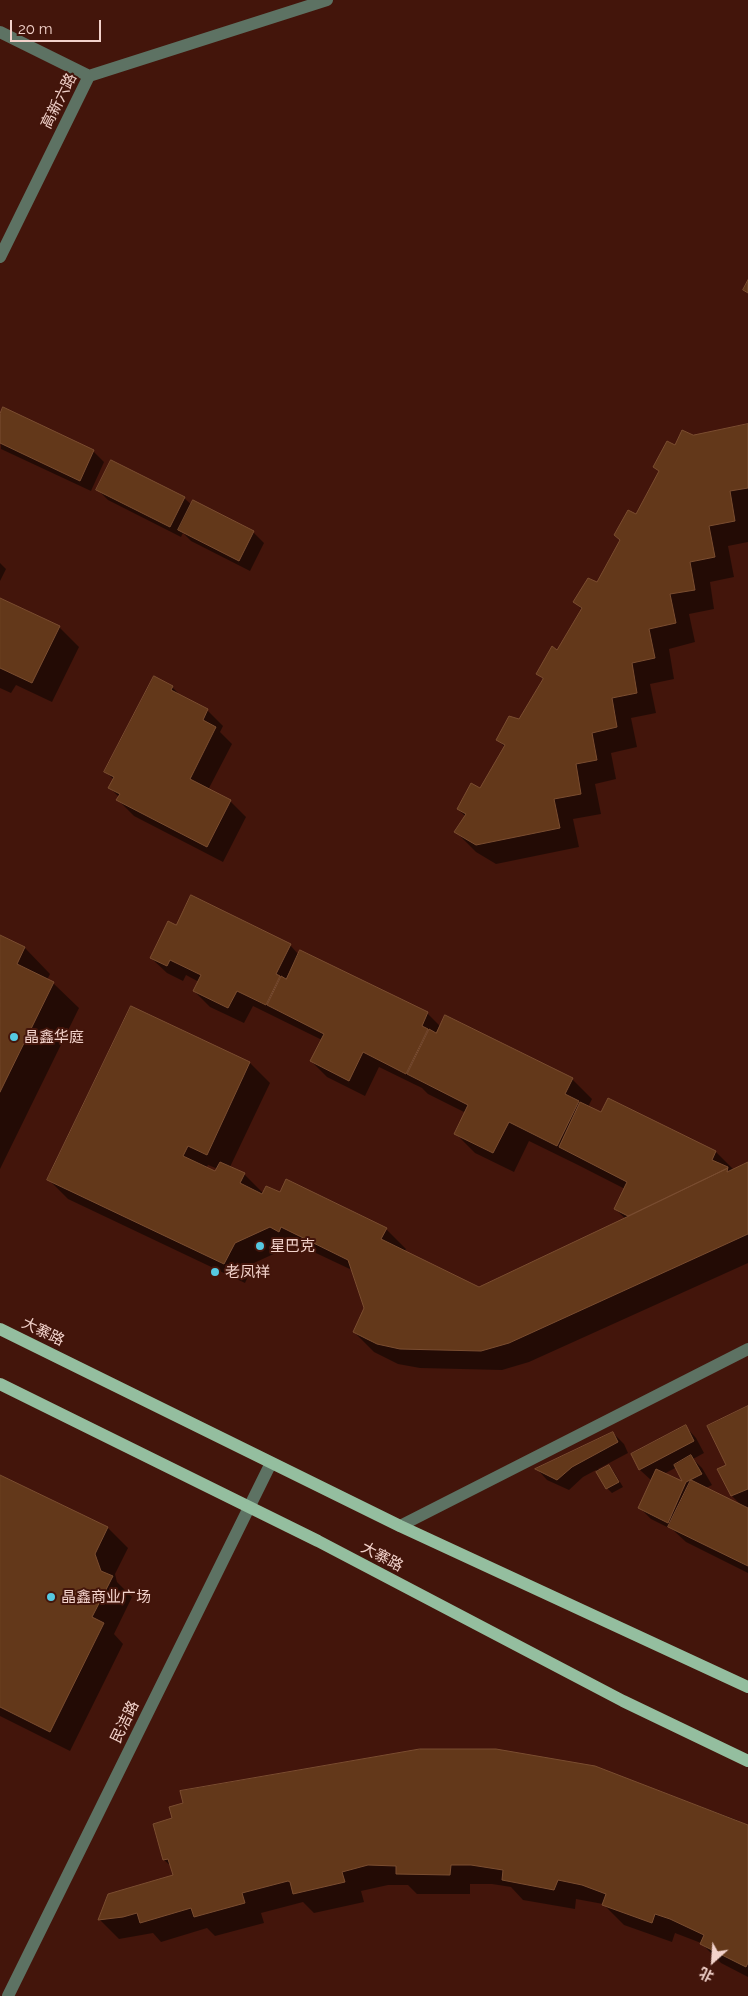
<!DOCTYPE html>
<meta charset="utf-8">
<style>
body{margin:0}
#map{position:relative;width:748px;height:1996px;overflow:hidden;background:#43150b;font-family:Raleway,"Noto Sans SC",sans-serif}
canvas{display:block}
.north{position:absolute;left:688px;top:1936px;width:50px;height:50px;-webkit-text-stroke:4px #43150b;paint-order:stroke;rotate:206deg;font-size:14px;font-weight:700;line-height:20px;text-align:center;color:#f2d2cb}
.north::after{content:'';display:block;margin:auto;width:18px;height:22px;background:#f2d2cb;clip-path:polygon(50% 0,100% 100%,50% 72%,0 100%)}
.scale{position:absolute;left:10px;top:20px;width:91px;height:22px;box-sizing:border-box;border:2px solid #f2d2cb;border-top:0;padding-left:6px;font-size:15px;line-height:18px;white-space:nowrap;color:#f2d2cb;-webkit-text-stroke:4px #43150b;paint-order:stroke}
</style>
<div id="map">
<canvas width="748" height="1996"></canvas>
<div class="north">北</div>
<div class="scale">20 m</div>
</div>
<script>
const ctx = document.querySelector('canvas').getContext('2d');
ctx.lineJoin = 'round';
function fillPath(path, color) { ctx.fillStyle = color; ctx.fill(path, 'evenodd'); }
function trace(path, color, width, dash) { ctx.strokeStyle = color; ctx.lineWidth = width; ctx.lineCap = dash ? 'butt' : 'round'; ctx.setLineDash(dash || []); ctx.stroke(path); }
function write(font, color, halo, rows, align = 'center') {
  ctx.font = font + ' Raleway,"Noto Sans SC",sans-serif'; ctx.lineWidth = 4; ctx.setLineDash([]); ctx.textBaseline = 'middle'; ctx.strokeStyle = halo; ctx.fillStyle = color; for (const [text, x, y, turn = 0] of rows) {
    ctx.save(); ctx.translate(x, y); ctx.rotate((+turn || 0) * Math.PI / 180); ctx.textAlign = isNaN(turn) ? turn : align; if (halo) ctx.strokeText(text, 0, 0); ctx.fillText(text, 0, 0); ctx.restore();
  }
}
fillPath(new Path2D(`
 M0,417L93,451L104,462L91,491L1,449Z
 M748,425V542L728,546L734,577L710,582L714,609L689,614L695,642L669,649L674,679L650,684L656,713L631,718L637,747L611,753L616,779L595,784L601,814L573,819L579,847L496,864L476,852L456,832L466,817L458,809L481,789L505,747L498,740L520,721L544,680L538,674L558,651L582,610L575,602L597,583L675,447L693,436Z
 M97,489L184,498L192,505L253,532L264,543L250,571L191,541L183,533L181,537L108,500Z
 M0,563L6,569L0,581Z
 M0,600L59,627L79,647L52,702L16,685L11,693L0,688Z
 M172,687L183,698L207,710L223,726L220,732L232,744L208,790L230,801L246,817L223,862L134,816L118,800L119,797L110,788L114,780L106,772Z
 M176,926L290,945L299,955L301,952L427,1013L441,1027L572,1079L592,1099L588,1107L716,1152L734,1170L748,1164V1263L529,1362L502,1370L420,1368L398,1364L374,1352L354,1332L366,1308L354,1271L301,1246L299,1251L291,1246L254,1263L245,1283L68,1199L49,1180L131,1007L250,1063L270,1083L230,1167L244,1174L264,1194L386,1229L406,1249L404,1252L479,1288L626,1219L615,1209L625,1189L578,1165L529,1141L514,1172L475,1153L456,1134L466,1113L428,1094L422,1088L379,1067L365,1096L327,1077L311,1061L322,1040L253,1006L244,1023L210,1007L194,991L199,982L186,975L183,981L167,973L151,958ZM208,1165L218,1169L216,1173L206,1168Z
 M0,936L25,948L50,974L47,980L53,983L79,1008L0,1169Z
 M748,1407V1573L686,1542L673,1530L651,1519L640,1508L652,1481L640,1470L632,1454L686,1427L696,1438L704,1453L693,1459L702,1468L712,1485L706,1488L742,1506L732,1496L728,1465ZM677,1467L685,1483L664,1474Z
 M613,1433L624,1444L628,1453L598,1469L600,1471L609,1466L614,1472L623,1487L612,1493L607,1488L596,1470L583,1477L569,1490L547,1480L537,1469Z
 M0,1477L108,1528L128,1548L115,1574L117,1582L132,1597L114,1634L123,1644L70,1751L0,1716Z
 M595,1767L737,1820L748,1826V1977L721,1963L701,1943L675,1933L672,1942L624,1925L603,1904L576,1899L575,1909L523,1900L511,1887L492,1884H470V1894H417L408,1885H388L361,1891L364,1902L314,1913L303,1902L261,1913L264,1923L215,1936L207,1928L161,1942L153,1933L119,1939L99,1919L174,1876L172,1867L164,1860Z`), '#0007');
const building = new Path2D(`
 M748,280V293L743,290Z
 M3,407L94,450L80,481L0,443V414Z
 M748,424V488L730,491L735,521L709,526L715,557L690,562L695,590L670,594L676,623L649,629L655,658L632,663L637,693L612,698L617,727L592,733L597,760L576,764L581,794L554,799L560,828L476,845L454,832L466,814L457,809L471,783L480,788L505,745L496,740L509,716L519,719L543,679V678L536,674L552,646L557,650L582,608L573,602L588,578L597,582L620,540L614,535L628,510L636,514L659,471L653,467L667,441L675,445L682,430L693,435Z
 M111,460L185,497L170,527L96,490Z
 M193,500L254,531L239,561L178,530Z
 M0,598L60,626L32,683L0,668Z
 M154,676L173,686L171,690L208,709L203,720L216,727L190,779L231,800L207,847L116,800L120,794L108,788L114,777L104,772Z
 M191,895L291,944L276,974L280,976L266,1005L237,991L228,1008L193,991L201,975L170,960L167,966L150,958L168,921L176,925Z
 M0,935L25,947L17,964L54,982L0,1092Z
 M300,950L428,1012L422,1026L428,1029L406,1074L363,1052L349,1081L310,1061L324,1034L267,1005L281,976L286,979Z
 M131,1006L250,1062L207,1155L188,1146L183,1156L215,1171L220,1162L245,1173L240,1183L262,1194L266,1186L280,1192L286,1179L387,1228L381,1239L479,1287L631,1215L728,1168L628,1216L614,1209L627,1182L559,1147L580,1102L601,1112L608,1098L716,1151L712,1160L728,1167L727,1172L748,1162V1234L509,1343L481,1351L400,1349L377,1344L353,1332L364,1308L348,1260L281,1227L279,1232L270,1227L235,1243L224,1264L47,1180Z
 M445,1015L573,1078L565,1094L579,1101L557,1146L509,1122L493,1153L454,1134L468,1105L407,1074L429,1029L436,1033Z
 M748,1406V1489L731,1496L717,1469L726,1465L707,1426Z
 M686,1425L694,1441L639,1470L631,1454Z
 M613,1432L618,1442L572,1467L557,1480L535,1469Z
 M691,1455L702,1474L686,1482L668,1523L638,1508L656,1469L682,1481L674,1465Z
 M609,1465L619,1482L606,1489L596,1472Z
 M0,1475L108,1527L95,1554L101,1571L113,1576L92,1617L104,1623L50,1732L0,1707Z
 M691,1480L748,1508V1566L668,1527Z
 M420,1749H496L595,1766L748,1825V1963L746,1967L700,1944L704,1935L670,1919L655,1914L652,1923L602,1905L606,1894L582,1885L558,1880L554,1890L502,1880L503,1870L471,1865H451L450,1875L396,1874V1866L368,1865L342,1872L345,1882L293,1894L290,1882L288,1881L242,1893L245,1903L194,1917L191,1908L140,1923L137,1913L123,1917L98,1920L108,1894L173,1875L168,1859L163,1860L153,1824L172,1818L169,1807L183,1803L180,1791Z`);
fillPath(building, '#63381a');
trace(building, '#7a4d30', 1);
trace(new Path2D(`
 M0,32L89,76
 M0,257L89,76L327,0
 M400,1526L748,1349
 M8,1996L271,1463`), '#5d7263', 12);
trace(new Path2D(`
 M0,1329L400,1526L748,1687
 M0,1384L318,1541L623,1701L748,1761`), '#94be9f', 12);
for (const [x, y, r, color] of [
 [14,1037,5,"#56c9e1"],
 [260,1246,5,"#56c9e1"],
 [215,1272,5,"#56c9e1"],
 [51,1597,5,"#56c9e1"]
]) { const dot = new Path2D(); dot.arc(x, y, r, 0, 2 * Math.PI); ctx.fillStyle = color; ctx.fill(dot); trace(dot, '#43150b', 2); }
write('15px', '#f2d2cb', '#43150b', [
 ["高新六路",59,101,-63],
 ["大寨路",43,1332,26],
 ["大寨路",382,1557,28],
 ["民洁路",125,1722,-64]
]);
write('15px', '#f2d2cb', '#43150b', [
 ["晶鑫华庭",24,1037],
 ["星巴克",270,1246],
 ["老凤祥",225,1272],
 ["晶鑫商业广场",61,1597]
], 'left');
</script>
